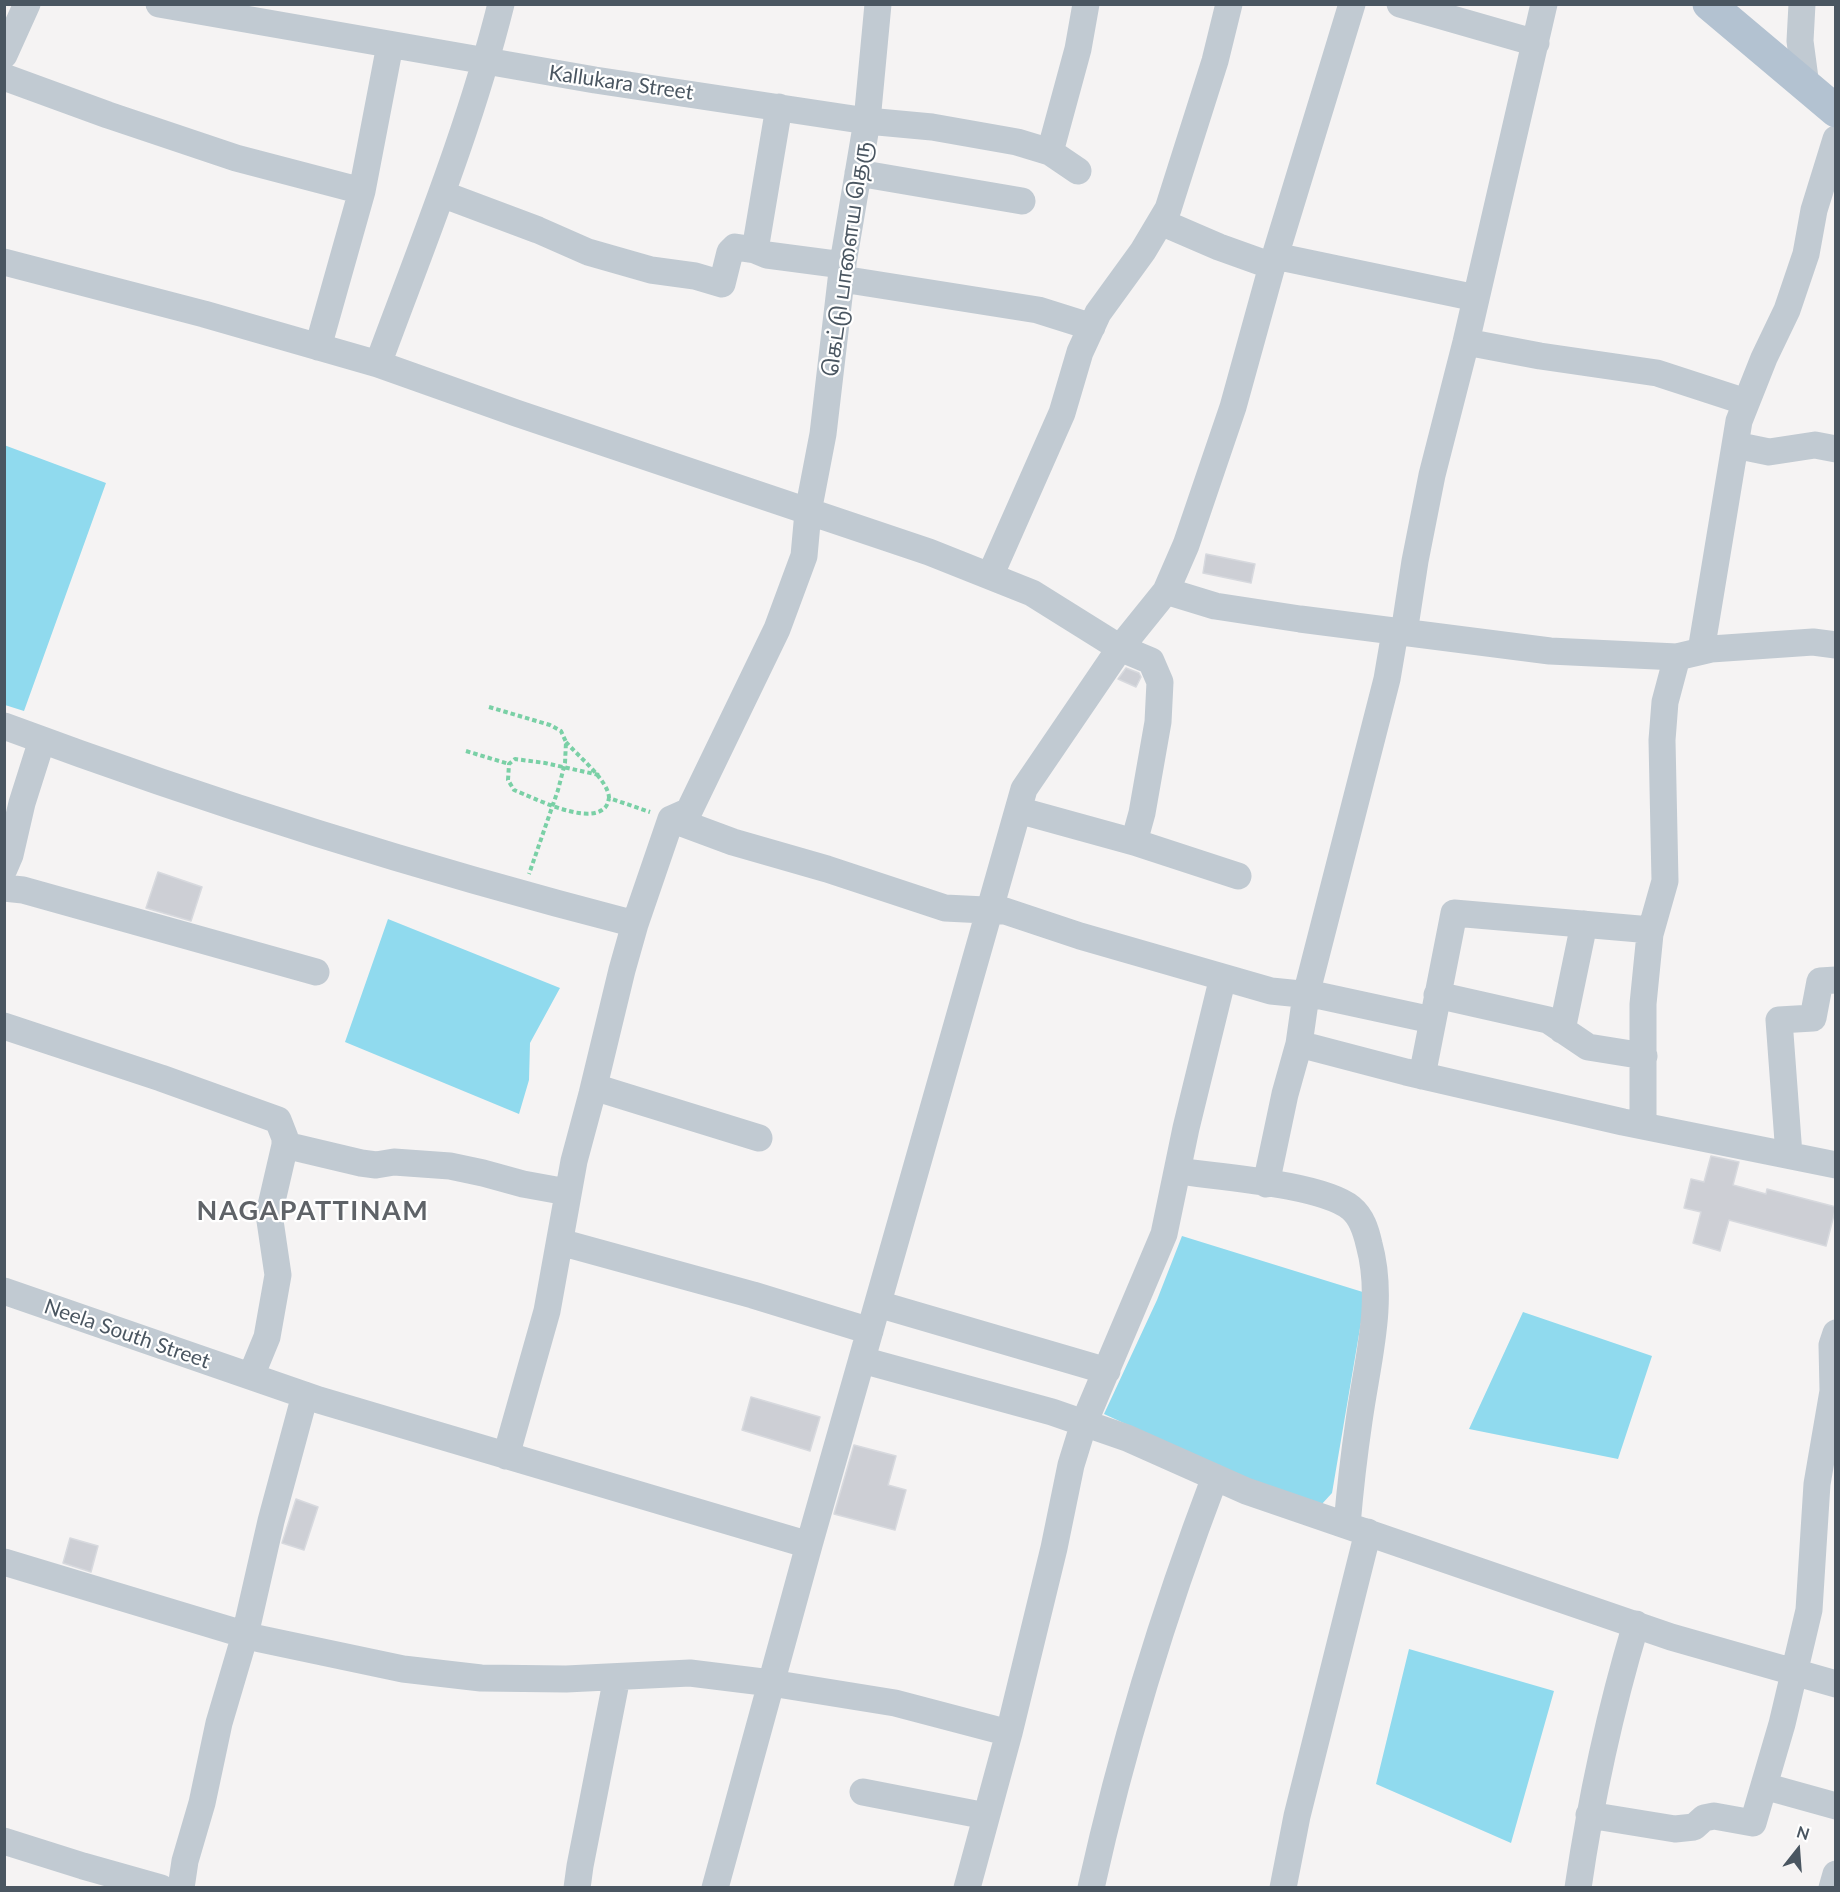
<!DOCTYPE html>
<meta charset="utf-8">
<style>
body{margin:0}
#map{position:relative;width:1840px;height:1892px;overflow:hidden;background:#f5f3f3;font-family:Lato,sans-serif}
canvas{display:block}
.frame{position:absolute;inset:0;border:6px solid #4a5661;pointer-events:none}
.north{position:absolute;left:1768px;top:1820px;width:60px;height:60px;-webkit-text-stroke:4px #fff;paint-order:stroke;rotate:17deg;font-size:16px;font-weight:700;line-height:24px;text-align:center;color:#4a5661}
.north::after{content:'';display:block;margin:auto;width:21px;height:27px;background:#4a5661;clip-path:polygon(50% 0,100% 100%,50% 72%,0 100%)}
</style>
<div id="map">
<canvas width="1840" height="1892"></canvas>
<div class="frame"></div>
<div class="north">N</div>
</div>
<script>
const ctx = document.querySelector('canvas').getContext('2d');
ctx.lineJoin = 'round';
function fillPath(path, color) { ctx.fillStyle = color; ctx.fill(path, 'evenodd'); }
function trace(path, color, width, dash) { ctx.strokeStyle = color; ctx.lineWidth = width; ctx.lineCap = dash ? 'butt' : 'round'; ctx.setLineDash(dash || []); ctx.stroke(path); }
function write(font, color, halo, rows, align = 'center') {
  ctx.font = font + ' Lato,"Noto Sans Tamil",sans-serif'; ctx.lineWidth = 4.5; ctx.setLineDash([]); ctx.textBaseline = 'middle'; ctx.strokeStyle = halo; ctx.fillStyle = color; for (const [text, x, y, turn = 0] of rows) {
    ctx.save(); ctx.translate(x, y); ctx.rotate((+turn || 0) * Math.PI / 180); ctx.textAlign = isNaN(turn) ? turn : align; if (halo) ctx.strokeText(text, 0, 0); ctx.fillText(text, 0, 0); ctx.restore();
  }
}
fillPath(new Path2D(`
 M4,445L106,483L24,711L5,705Z
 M388,919L560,988L530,1043L529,1080L519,1114L345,1042Z
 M1182,1236L1366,1293L1332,1493L1321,1505L1237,1475L1104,1414L1157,1300Z
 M1523,1312L1652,1356L1618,1459L1469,1429Z
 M1409,1649L1554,1691L1511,1843L1376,1784Z`), '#90daee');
const building = new Path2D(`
 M1206,554L1255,564L1251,583L1203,573Z
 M1126,668L1139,673L1141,677L1136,687L1118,679Z
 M158,872L202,887L191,921L146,908Z
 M1711,1156L1739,1162L1733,1185L1766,1194L1767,1189L1836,1207L1826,1246L1729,1220L1720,1251L1693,1243L1701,1212L1684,1208L1691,1179L1704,1182Z
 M751,1397L820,1417L810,1451L742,1430Z
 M854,1445L896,1456L888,1485L906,1490L895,1530L834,1514Z
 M296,1499L318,1507L304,1550L282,1543Z
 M70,1538L98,1546L91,1572L63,1563Z`);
fillPath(building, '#cdcfd5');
trace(building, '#d7d9de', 1.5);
trace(new Path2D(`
 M489,707L550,725L561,731L566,742L565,763L558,790L529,874
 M566,742C578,756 609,781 609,798
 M466,751L509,764
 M599,775L545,763L515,759L509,764L508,780L514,790C534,798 583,823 602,810C607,807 608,803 609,798L650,812`), '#7ad0a6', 4, [4.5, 3]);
trace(new Path2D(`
 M159,4L595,80L867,121L932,127L1017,142L1050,152L1078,171
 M1400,4L1536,43
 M1802,4L1800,41L1806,86
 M4,55L27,4
 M4,77L108,115L236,158L362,191
 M1050,152L1078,49L1086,4
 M858,173L1022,201
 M442,194L538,230L588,252L651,270L695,276L722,284L730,252L735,247L755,250L767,255L843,265
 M1161,222L1219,247L1272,266
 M755,250L779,107
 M1275,256L1476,298
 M4,262L204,314L378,364L516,413L929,552L1032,593L1120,648L1151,661L1160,682L1158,722L1142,813L1134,842
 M842,279L1038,310L1092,327
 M1466,342L1540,356L1657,373L1746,402
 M318,347L362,191L390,45
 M378,364C422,245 470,128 501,4
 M1735,445L1769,452L1815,445L1836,449
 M990,576L1062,413L1080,352L1098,313L1143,251L1168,209L1215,61L1229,4
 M1166,591L1215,606L1300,619L1550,651L1677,657L1711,649L1813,642L1836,645
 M1404,633L1415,561L1432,475L1466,342L1544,4
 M1701,651L1739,421L1764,358L1787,310L1806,254L1814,210L1836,139
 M4,726C211,803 422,869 635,924
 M1018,810L1134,842L1238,876
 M671,819L733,842L827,869L945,908L1005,911L1080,936L1271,991L1321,996L1432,1020
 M4,869L10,855L22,803L42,740
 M4,888L23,890L316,972
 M1437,995L1548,1020L1588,1047L1644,1056
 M4,1026L161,1078L278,1120L285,1138V1145L269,1214L278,1275L267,1337L251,1376
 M1562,1030L1584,924
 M1299,1044L1406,1072L1623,1122L1836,1165
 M1422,1076L1454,913L1651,930
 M594,1087L759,1138
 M1643,1126V1004L1650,934L1665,881L1662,740L1665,702L1677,657
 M285,1145L361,1163L376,1165L394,1162L450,1166L483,1173L523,1184L567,1192
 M1789,1155L1779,1020L1813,1018L1820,981L1836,980
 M1178,1171C1218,1177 1321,1184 1351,1208C1362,1217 1366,1231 1369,1244C1385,1302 1367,1362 1359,1421C1354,1455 1350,1490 1347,1525
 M1266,1184L1285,1094L1299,1044L1306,995L1387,679L1395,632
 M560,1242L753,1295L870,1331
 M4,1291L319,1400L809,1545
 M878,1304L1107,1371
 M862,1360L1052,1412L1127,1438L1246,1491L1671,1637L1836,1684
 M506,1456L547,1311L574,1161L592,1094L622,970L635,924L671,819L689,811L777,629L804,556L808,512L823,434L843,263L867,121L878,4
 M4,1562L256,1638L403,1669L481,1678L566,1679L690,1673L771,1683L895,1703L1009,1733
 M1764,1786L1836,1806
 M863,1792L986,1816
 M1589,1815L1675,1829L1694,1827L1704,1818L1714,1816L1753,1823L1782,1724L1809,1610L1817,1484L1833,1391L1832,1345L1836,1333
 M4,1841L83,1866L161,1888
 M181,1888L185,1861L202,1803L219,1723L245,1635L271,1521L305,1395
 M577,1888L580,1866L617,1677
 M715,1888L809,1545L1024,789L1120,648L1166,591L1186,545L1233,407L1272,266L1352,4
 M967,1888L1009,1733L1054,1548L1071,1465L1084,1423L1164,1234L1186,1128L1223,977
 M1091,1888C1122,1748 1164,1611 1215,1477
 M1283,1888L1297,1816L1368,1532
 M1578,1888C1591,1798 1610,1711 1636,1624
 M1832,1888L1836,1874`), '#c1cad2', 27);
trace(new Path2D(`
 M1709,4L1836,111`), '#b3c2d1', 33);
write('21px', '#4a5661', '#fff', [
 ["Kallukara Street",621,83,8],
 ["கெட்டு பாளைய தெரு",847,259,-82],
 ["Neela South Street",127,1334,19]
]);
ctx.letterSpacing = '1.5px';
write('bold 27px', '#5f6368', '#fff', [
 ["NAGAPATTINAM",313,1211]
]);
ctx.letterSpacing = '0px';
</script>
